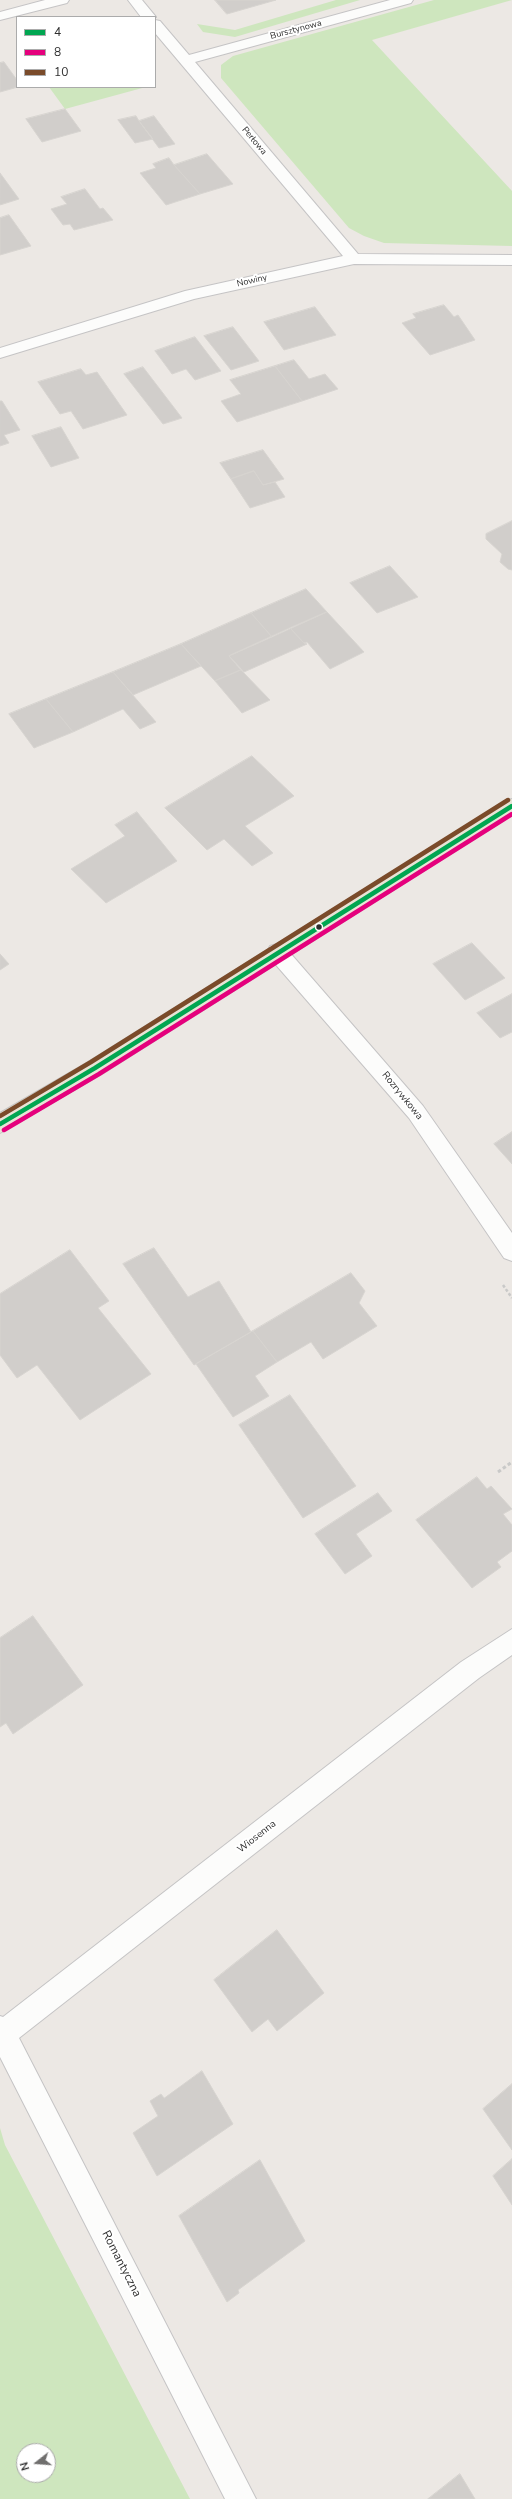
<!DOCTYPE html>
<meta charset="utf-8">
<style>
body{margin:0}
#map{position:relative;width:512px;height:2499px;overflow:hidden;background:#ece8e4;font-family:"Nunito Sans",sans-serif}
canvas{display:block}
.legend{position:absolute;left:16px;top:16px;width:140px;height:72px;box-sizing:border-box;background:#fff;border:1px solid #ababab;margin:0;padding:5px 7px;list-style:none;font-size:12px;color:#2e2e2e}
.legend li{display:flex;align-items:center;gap:8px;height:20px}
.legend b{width:20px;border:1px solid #ababab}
.north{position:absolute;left:16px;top:2443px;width:40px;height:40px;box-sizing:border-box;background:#fff;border:1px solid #ababab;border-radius:50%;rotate:253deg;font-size:11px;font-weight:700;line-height:16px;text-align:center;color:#2e2e2e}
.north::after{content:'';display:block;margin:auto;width:14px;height:18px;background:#706f6e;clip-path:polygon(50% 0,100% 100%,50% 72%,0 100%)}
</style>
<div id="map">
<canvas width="512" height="2499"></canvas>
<ul class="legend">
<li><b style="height:5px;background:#00a651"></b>4</li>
<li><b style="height:5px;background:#e5007d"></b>8</li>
<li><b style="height:5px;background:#7a4b2a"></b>10</li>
</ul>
<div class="north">N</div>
</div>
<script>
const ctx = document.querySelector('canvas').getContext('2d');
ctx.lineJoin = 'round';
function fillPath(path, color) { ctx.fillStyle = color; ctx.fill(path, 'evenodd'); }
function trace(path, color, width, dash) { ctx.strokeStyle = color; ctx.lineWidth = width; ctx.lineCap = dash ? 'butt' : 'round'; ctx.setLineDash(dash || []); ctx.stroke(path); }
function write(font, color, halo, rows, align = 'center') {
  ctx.font = font + ' "Nunito Sans",sans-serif'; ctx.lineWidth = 4; ctx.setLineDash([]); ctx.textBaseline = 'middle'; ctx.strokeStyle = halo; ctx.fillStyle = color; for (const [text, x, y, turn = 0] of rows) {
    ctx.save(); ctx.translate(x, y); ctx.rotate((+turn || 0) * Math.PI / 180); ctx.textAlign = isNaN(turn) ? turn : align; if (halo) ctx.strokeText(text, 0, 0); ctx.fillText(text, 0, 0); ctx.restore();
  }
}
fillPath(new Path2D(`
 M336,0H360L235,37L203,32L197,24L235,30Z
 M434,0H512L372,40L512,191V246L384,243L364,236L349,228L221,78V65L233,56Z
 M49,87H146L65,109Z
 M0,2128L5,2145L190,2499H0ZM24,2451H48V2475H24Z`), '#cee6be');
const building = new Path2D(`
 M215,0H276L227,14Z
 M4,62L17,80L18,87L0,92V63Z
 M65,109L81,131L42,142L26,119Z
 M136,116L139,121L153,139L135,143L118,120Z
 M154,116L175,144L159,148L139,121Z
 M207,154L233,184L200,194L174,165Z
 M169,158L174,165L200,194L166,205L140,173L156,168L153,164Z
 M0,173L19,199L0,205Z
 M85,189L100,209L103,208L113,220L74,230L70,224L63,225L51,209L67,204L61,197Z
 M9,215L31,246L0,255V218Z
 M444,305L454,317L458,315L475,340L430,355L402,323L416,318L413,314Z
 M315,307L336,335L284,350L264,322Z
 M233,327L259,361L231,370L204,336Z
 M195,337L221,371L195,380L186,369L172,374L155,351Z
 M294,360L309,379L325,374L338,389L302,401L275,366Z
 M275,366L302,401L237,422L221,401L241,394L230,380Z
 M143,367L182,418L163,424L124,374Z
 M81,369L86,375L97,372L127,415L83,429L71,411L60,414L38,382Z
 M0,401H2L20,430L4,435L9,443L0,446Z
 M61,427L79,458L51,467L32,436Z
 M263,450L284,479L263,485L254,471L231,479L220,463Z
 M254,471L263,485L275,482L285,497L250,508L231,479Z
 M512,521V570L508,569L500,562L502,554L486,539V534Z
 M390,566L418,597L377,613L350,583Z
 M306,589L327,612L272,637L251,613Z
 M327,612L364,652L330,669L307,642L304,643L290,628Z
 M251,613L272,637L229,656L241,670L215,681L181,644Z
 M290,628L304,643L307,644L244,672L229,656Z
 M181,644L201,666L133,695L113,672Z
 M241,670L270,700L242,713L215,681Z
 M113,672L156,722L140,729L123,709L73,732L46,699Z
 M46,699L73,732L34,748L9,714Z
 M252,756L294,796L245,826L273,853L252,866L224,839L207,850L165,808Z
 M137,812L177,861L106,903L71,869L125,836L115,825Z
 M472,943L505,978L465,1000L433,964Z
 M0,954L9,964L0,970Z
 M512,994V1032L500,1038L477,1013Z
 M512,1132V1164L494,1144Z
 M154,1248L188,1297L219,1281L251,1332L194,1365L123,1264Z
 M70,1250L109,1301L98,1308L151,1374L80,1420L37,1365L17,1378L0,1355V1294Z
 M351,1273L365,1291L359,1303L377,1326L323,1359L311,1342L277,1362L253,1331Z
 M253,1331L277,1362L255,1376L269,1396L233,1417L196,1364Z
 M290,1395L356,1486L303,1518L239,1425Z
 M477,1477L487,1489L491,1486L512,1509L503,1514L512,1525V1551L497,1562L501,1567L472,1588L416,1520Z
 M378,1493L392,1511L356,1534L372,1556L345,1574L315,1534Z
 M33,1616L83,1685L13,1734L6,1723L0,1727V1638Z
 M277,1930L324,1993L277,2031L268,2019L252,2032L214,1980Z
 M202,2071L233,2124L157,2176L133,2133L158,2116L150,2101L161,2094L164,2098Z
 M512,2084V2150L483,2109Z
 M512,2159V2205L493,2176Z
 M260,2160L305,2241L238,2290L239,2293L227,2302L179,2216Z
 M460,2474L475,2499H428Z`);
fillPath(building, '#d1cecb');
trace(building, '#d7d4d0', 1);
const minor = new Path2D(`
 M45,0H69L67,3L0,20V12Z
 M128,0H142L156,17H141Z
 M390,0H413L411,3L195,62L358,254L512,255V265L354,264L194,299L0,358V348L185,291L343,256L155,33V20L160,21L189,55Z
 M277,944L284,946L423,1106L512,1233V1261L504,1258L409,1118L270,958L267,952L270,946Z
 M512,1629V1655L479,1678L19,2038L256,2499H225L0,2057V2016L3,2017L461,1662Z`);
const primary = new Path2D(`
 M512,799V815L102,1074L0,1133V1113L88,1062L505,801Z`);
trace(minor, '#c5c4c5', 2);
trace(primary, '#c6c5c4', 2);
trace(new Path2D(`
 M503,1285L512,1298`), '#c9c9c8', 2.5, [3, 2]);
trace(new Path2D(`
 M498,1472L512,1462`), '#c9c9c8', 3, [3.5, 2.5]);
fillPath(minor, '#fcfcfb');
fillPath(primary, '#e8e4d6');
trace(new Path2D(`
 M0,1124L95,1068L512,806`), '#00a651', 4.5);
trace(new Path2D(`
 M4,1130L99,1074L512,814`), '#e5007d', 4.5);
trace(new Path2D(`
 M0,1116L91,1062L508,800`), '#7a4b2a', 4.5);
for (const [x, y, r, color] of [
 [319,927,3.5,"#2e2e2e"]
]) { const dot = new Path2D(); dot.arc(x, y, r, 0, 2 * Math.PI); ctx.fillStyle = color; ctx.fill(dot); trace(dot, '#fff', 1.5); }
write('9px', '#2e2e2e', '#fff', [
 ["Bursztynowa",296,30,-15],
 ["Perłowa",254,141,50],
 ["Nowiny",252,281,-13]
]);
write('10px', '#2e2e2e', '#fff', [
 ["Rozrywkowa",402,1096,51],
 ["Wiosenna",257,1837,-38]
]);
write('12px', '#2e2e2e', '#fff', [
 ["Romantyczna",121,2264,63]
]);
</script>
